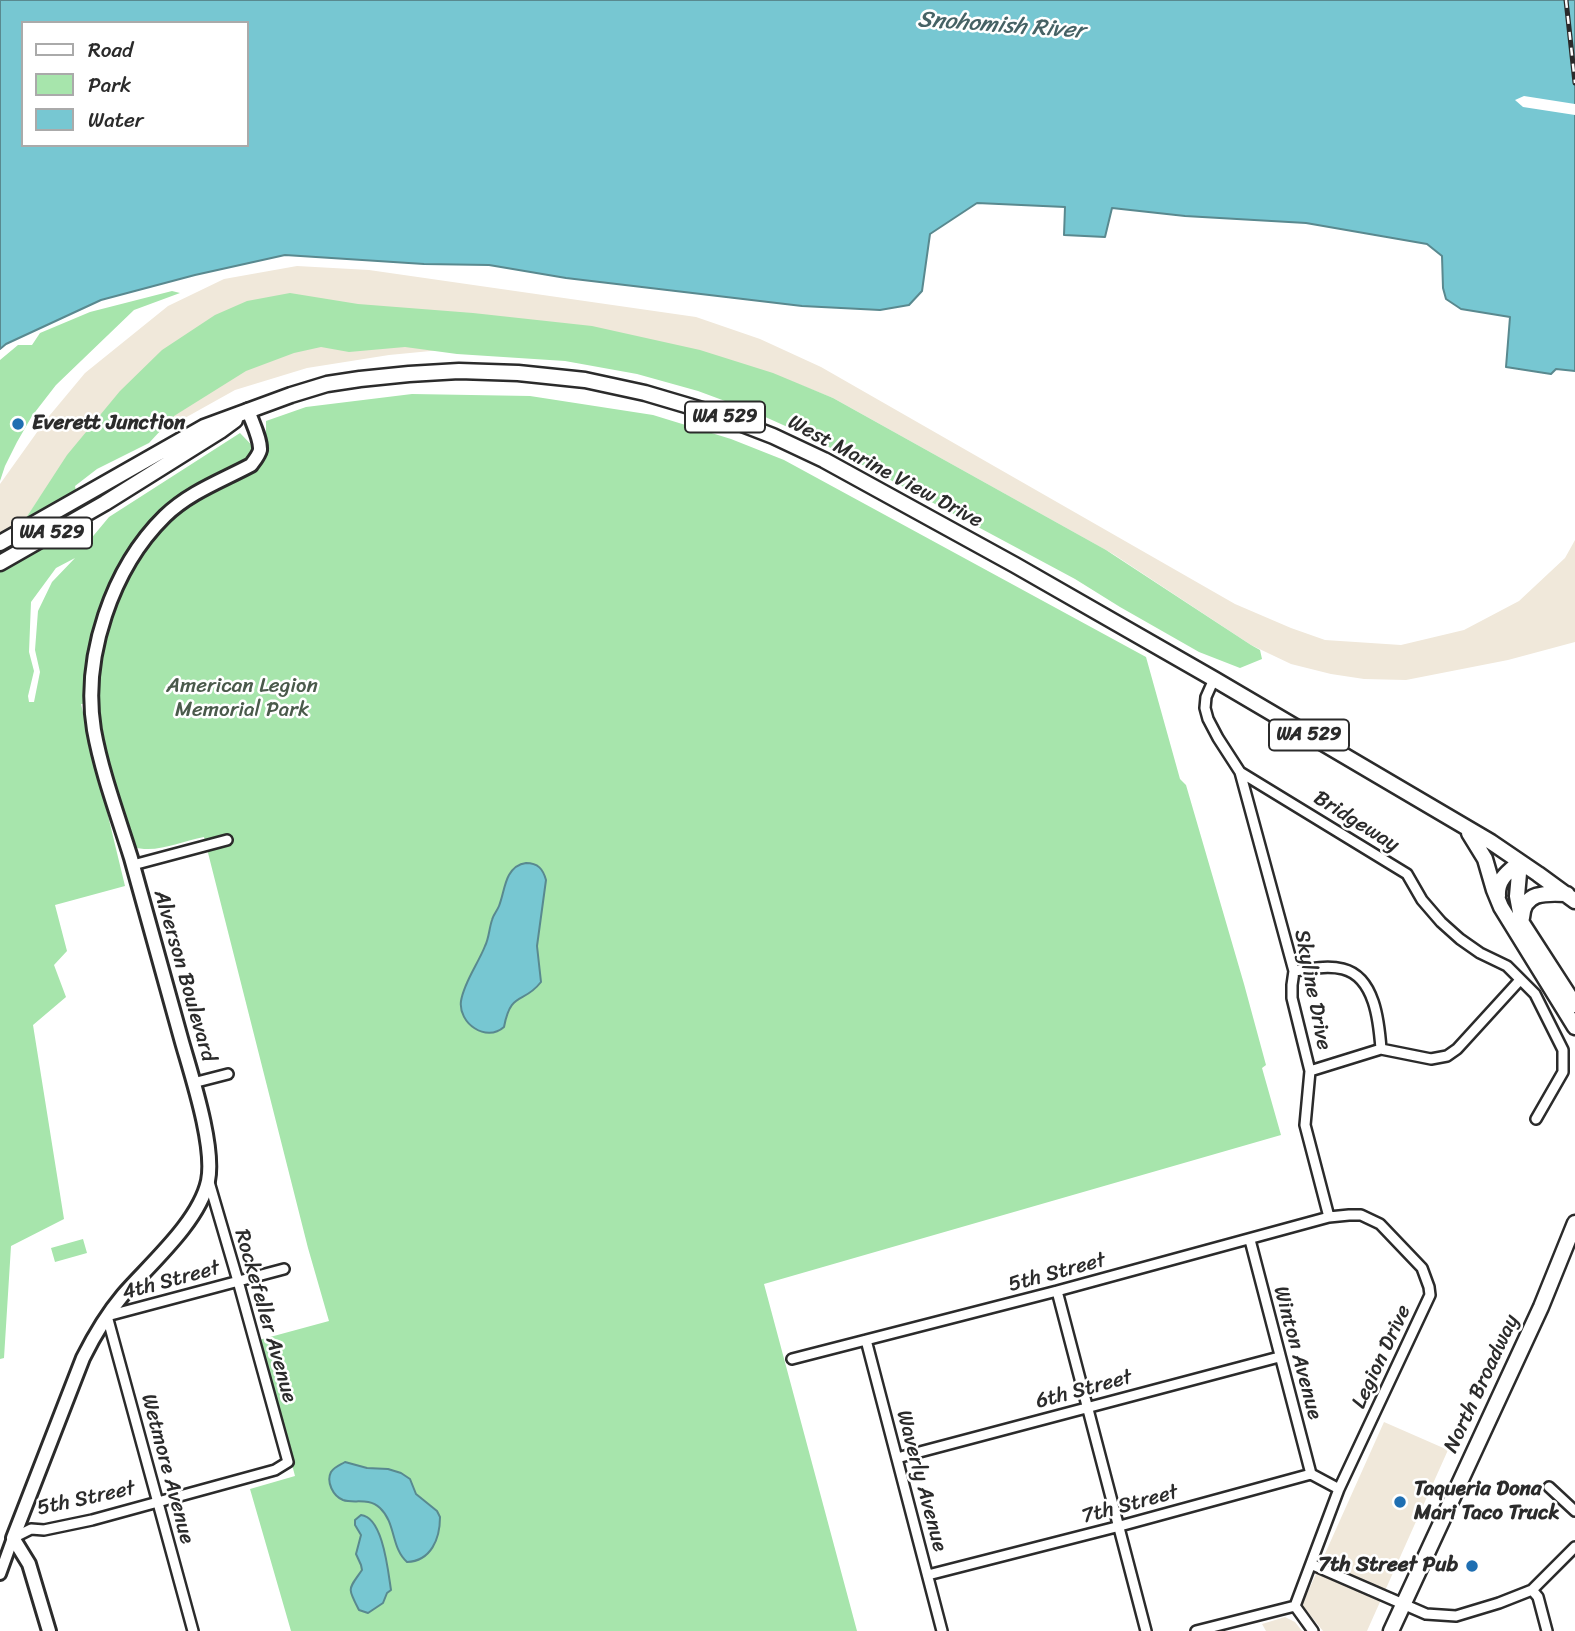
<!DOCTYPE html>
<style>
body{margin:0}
#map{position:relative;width:1575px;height:1631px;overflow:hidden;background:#fff;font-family:Sriracha,sans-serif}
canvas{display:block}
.legend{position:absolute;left:21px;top:21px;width:228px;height:126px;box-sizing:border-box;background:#fff;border:2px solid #aaa;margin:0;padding:9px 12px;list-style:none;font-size:21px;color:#2b2b2b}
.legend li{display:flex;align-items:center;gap:14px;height:35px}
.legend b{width:35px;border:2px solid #aaa}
</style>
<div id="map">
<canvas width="1575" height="1631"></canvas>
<ul class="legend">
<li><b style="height:9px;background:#fff"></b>Road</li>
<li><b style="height:19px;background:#a7e5ac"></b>Park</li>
<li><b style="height:19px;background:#77c7d2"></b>Water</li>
</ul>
</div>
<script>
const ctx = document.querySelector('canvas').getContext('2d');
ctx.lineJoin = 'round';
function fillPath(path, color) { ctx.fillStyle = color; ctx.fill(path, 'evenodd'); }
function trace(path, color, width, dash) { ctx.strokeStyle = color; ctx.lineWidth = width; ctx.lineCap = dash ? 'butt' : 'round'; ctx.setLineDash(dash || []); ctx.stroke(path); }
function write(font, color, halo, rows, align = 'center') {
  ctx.font = font + ' Sriracha,sans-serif'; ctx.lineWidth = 5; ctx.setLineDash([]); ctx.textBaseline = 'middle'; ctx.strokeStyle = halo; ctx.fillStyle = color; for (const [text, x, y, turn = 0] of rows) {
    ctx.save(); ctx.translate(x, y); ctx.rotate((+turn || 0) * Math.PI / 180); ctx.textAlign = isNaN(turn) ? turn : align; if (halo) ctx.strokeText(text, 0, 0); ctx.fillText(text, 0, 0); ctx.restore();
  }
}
fillPath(new Path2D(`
 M297,266L369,270L696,317L760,339L821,367L1235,604L1291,628L1325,640L1401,645L1464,630L1519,601L1565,558L1575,540V642L1508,660L1406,680L1364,679L1331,674L1291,664L1251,645L1113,554L833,398L773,374L733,377L493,345L389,355L307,368L235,390L38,500L0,558V484L45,421L85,373L168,306L224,279Z
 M1384,1422L1448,1450L1367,1631H1323L1302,1605Z
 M1285,1617L1295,1622L1302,1631H1266L1262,1624Z`), '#f0e8da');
fillPath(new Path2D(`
 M172,291L180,293L134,310L56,385L32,416L17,442L5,466L0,481V360L18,345H32L40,333L90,312Z
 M290,293L358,304L473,313L592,326L700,350L773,373L833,398L1106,550L1251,645L1260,650L1262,659L1240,668L1199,652L1120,607L1075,579L812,438L752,411L698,391L637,374L565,361L457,354L405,347L349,352L321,347L294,353L246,371L174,416L149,443L97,469L75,486L86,541L84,547L109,517L240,433L266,460V421L306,407L412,394L530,396L653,415L731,439L784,460L1146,657L1180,779L1186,785L1244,984L1266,1065L1262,1068L1281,1135L764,1284L857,1631H291L250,1489L295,1476L259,1340L329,1321L308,1248L204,837C181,841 157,854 133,847L110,769L102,727L99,703L81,704L125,886L55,905L67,951L54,965L66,997L33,1025L64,1219L11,1246L4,1358L0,1359V558L67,455L120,391L162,350L215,315L247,301ZM75,558L52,582L38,611L35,650L40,672L34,702H29L28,696L34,671L29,652L31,602L56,568Z
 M83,1239L87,1253L55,1262L51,1248Z`), '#a7e5ac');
const water = new Path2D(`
 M0,0H1575V371L1556,369L1551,374L1506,367L1510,317L1461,309L1446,299L1443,288L1442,256L1427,244L1306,223L1185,216L1112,208L1105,237L1064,235L1065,207L977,203L930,234L922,291L909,305L880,310L802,306L566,278L489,265L424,264L285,255L195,275L101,300L6,344L0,349ZM23,23H247V145H23Z
 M526,863C538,863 543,869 546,880L537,946L541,982C523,1005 511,990 504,1027C486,1043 458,1023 461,1001C464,982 478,964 485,946C489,938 489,929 492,920C493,915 497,911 499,906C503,896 504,884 509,875C513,868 518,864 526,863Z
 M345,1462L367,1468L388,1469L401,1473L410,1479L416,1494L437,1511L440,1517C440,1539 431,1561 407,1562C391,1548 396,1523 380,1508C368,1497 354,1504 343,1500C333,1496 326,1482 331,1472C334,1467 340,1465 345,1462Z
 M361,1515C383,1517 388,1571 391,1590L387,1593L383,1603L368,1613L359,1610C347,1587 348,1590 362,1570L361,1565L356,1554L361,1535L355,1525V1520Z`);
fillPath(water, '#77c7d2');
trace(water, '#59898f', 2);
fillPath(new Path2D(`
 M1524,96L1575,104V115L1523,107L1515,100Z`), '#fff');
const minor = new Path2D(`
 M1214,679L1206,697L1205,708L1208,719L1218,738L1240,772L1407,874L1422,900L1441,922L1460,939L1480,953L1507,966L1535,994L1563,1050V1072L1536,1119
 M1240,772L1294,971L1292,985V998L1310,1071L1305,1125L1329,1217
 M133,865L227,840
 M1294,971C1310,969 1327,965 1343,969C1375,977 1379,1022 1381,1049
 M1310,1071L1381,1049L1431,1059L1447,1056L1457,1049L1520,980
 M193,1083L228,1074
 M1250,1240L1311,1474
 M1057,1291L1146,1631
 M866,1340L942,1631
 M792,1359L1057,1291L1329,1217L1349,1215H1361L1380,1224L1422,1268L1429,1287L1430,1295L1339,1489L1295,1606
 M897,1458L1279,1357
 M1549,1487L1575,1511
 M13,1538L31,1529L44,1530L92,1520L275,1470L288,1462L238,1281L209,1182
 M1311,1564L1426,1614L1456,1616L1499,1603L1532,1590L1575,1547
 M928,1575L1120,1526L1311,1474L1339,1489
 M1532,1590L1538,1597L1547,1631
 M193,1631L107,1316L284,1269
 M1196,1631L1295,1606L1313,1631`);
const tertiary = new Path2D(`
 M0,1574L13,1538`);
const secondary = new Path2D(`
 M49,1631L29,1564L13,1538L83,1358C94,1336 107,1314 123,1295C150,1264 199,1222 208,1181C215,1147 192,1077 182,1042C165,980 148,919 131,858C118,816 102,774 94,730C82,657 112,568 165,516C190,492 221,481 251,465C254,461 259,455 260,450C261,439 251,420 248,410`);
const primary = new Path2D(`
 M0,543L204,427L291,395L327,384L360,379L409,374L459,371L518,373L585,380L645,393L716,414L773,436L824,460L1015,565L1214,679L1491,842L1538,874L1575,901
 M0,563L105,503L220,431L235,420
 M1469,833L1485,859L1494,890L1501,907L1575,1027
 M1520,862L1517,896L1522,923L1575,1005
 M1498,896C1497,879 1508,872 1520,862
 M1522,918C1523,891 1547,893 1567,894
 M1391,1631L1541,1307L1575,1223`);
trace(minor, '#2b2b2b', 14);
trace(tertiary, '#2b2b2b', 16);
trace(secondary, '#2b2b2b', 18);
trace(primary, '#2b2b2b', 19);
trace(minor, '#fff', 9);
trace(tertiary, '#fff', 10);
trace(secondary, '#fff', 12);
trace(primary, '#fff', 14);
const rail = new Path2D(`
 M1566,0L1575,83`);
trace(rail, '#2b2b2b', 5);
trace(rail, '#fff', 2.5, [8]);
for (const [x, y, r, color] of [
 [18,424,7,"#1f6fb2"],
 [1400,1502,7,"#1f6fb2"],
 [1472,1566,7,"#1f6fb2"]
]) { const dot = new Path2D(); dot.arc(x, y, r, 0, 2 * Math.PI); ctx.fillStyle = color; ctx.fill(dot); trace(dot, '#fff', 2.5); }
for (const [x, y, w] of [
 [725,417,80],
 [52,533,80],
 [1309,735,80]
]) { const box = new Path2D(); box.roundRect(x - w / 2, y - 15.5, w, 31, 5); ctx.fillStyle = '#fff'; ctx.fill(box); trace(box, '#2b2b2b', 2); }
write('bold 19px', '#2b2b2b', null, [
 ["WA 529",725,417],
 ["WA 529",52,533],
 ["WA 529",1309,735]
]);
write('bold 21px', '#2b2b2b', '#fff', [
 ["Everett Junction",32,424],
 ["Taqueria Dona",1414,1490],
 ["Mari Taco Truck",1414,1514],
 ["7th Street Pub",1458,1566,"right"]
], 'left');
write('21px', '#2b2b2b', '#fff', [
 ["West Marine View Drive",885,472,28],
 ["Bridgeway",1356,822,32],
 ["Alverson Boulevard",184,976,74],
 ["Skyline Drive",1312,990,79],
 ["5th Street",1057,1273,-15],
 ["4th Street",171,1281,-15],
 ["Rockefeller Avenue",265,1316,74],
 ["Winton Avenue",1297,1353,75],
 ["Legion Drive",1382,1357,-65],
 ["North Broadway",1482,1384,-65],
 ["6th Street",1084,1390,-15],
 ["Wetmore Avenue",167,1469,75],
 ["Waverly Avenue",921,1481,75],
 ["5th Street",86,1499,-12],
 ["7th Street",1130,1505,-15]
]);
write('21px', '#4a5a4b', '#fff', [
 ["American Legion",242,687],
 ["Memorial Park",242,711]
]);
write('italic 23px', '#466265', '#fff', [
 ["Snohomish River",1001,26,4]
]);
</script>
